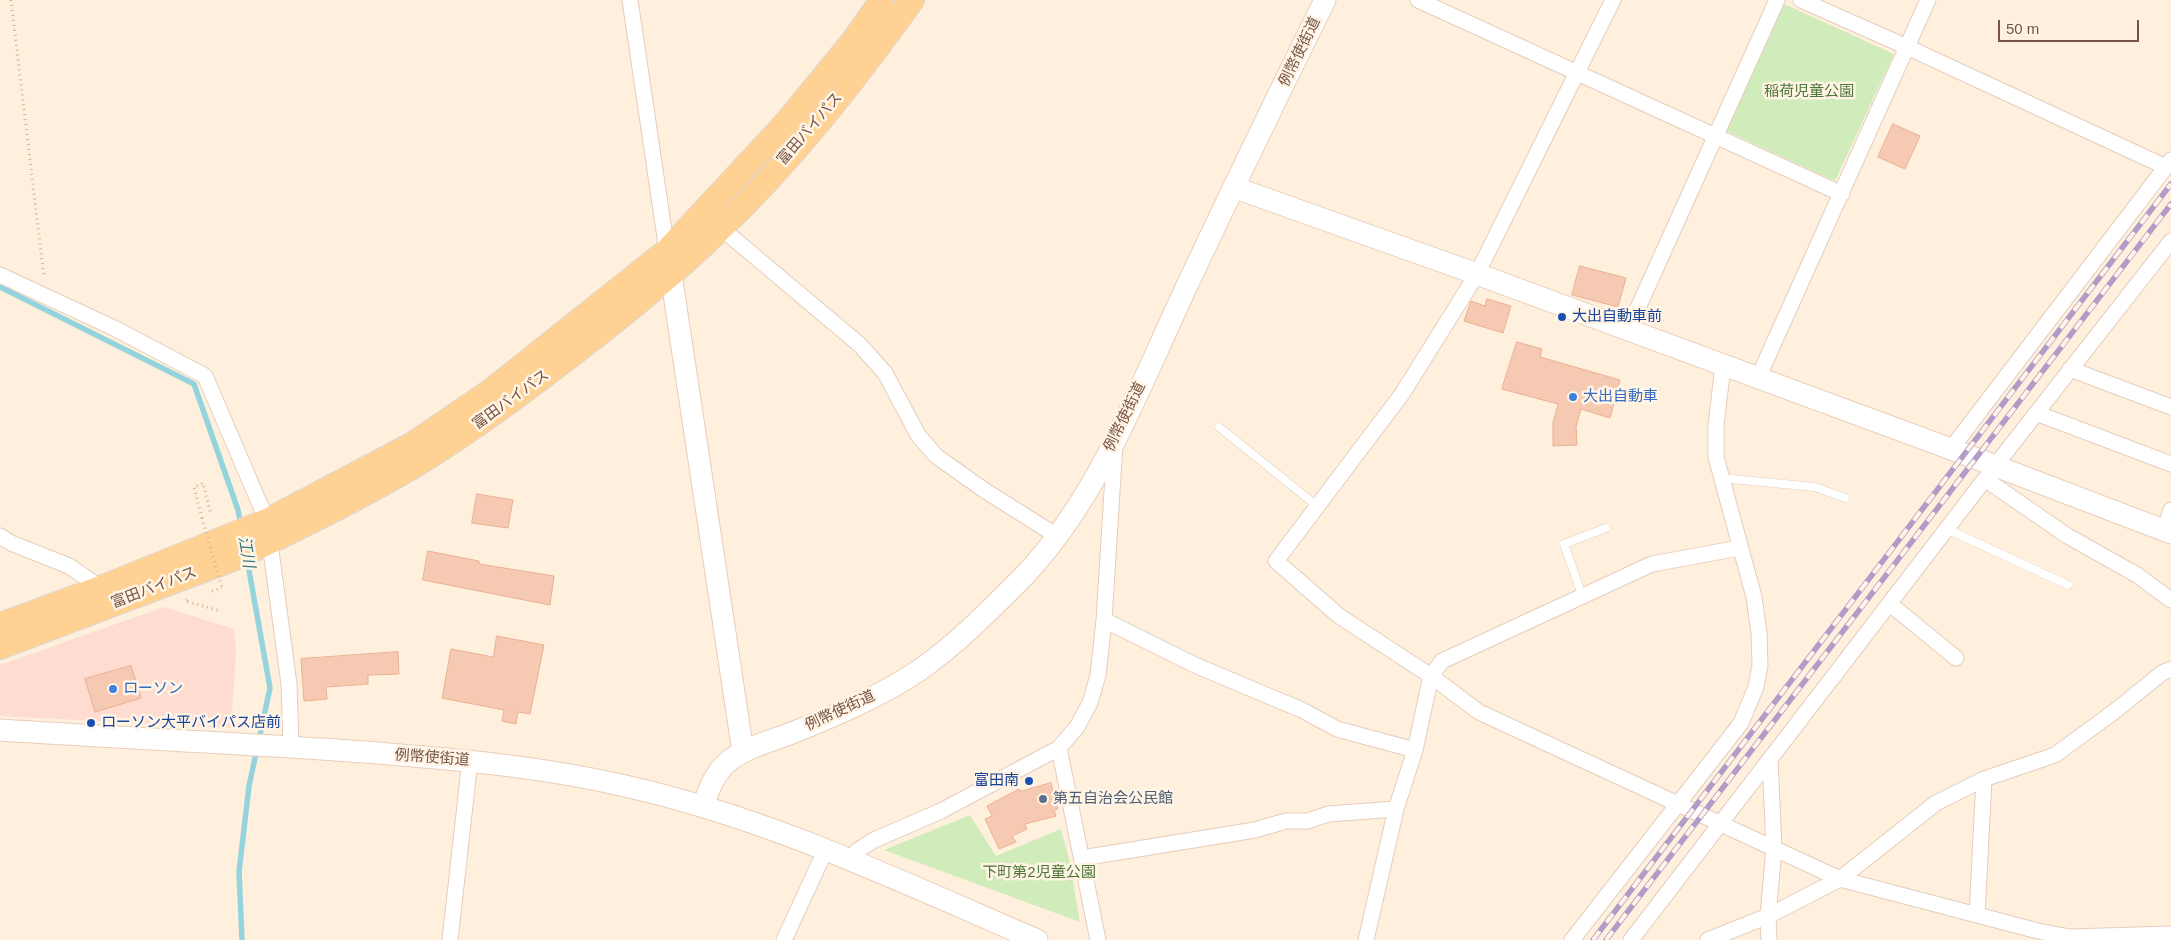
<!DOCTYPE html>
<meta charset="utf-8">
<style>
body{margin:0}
#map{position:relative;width:2171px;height:940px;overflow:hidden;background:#fef0dd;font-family:Helvetica,sans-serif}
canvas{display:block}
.scale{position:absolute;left:1998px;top:20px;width:141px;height:22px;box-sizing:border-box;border:2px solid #765344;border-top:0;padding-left:6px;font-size:15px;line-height:18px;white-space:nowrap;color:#765344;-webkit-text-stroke:4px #fff4e5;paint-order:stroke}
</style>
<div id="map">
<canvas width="2171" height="940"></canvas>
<div class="scale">50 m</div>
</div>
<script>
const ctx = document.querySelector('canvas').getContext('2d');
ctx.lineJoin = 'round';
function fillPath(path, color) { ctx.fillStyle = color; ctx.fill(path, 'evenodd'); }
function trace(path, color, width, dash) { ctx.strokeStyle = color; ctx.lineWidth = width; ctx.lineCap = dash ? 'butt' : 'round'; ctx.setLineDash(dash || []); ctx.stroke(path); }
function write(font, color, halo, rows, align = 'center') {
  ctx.font = font + ' Helvetica,"Noto Sans JP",sans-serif'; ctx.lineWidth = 5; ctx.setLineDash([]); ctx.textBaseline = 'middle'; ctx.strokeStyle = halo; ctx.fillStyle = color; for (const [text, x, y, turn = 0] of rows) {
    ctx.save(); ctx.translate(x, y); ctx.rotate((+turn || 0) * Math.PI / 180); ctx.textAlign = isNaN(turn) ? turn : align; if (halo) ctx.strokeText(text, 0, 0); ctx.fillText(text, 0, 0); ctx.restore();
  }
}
fillPath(new Path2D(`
 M164,607L234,629L236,652L231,728L0,716V665Z`), '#ffdcd0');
fillPath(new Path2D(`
 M1782,3L1894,54L1835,181L1724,130Z
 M970,815L996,856L1061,829L1069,859L1080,922L884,850Z`), '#d1ecbb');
trace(new Path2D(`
 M0,287L194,384L238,510L241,525
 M242,940L239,872L249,786L270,688L247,559`), '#95d4dc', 5.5);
const building = new Path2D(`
 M1893,124L1920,136L1905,169L1878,157Z
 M1580,266L1626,278L1618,307L1572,295Z
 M1487,299L1511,306L1503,333L1464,321L1471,301L1485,306Z
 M1517,342L1542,349L1540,357L1620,380L1610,418L1581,409L1576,427L1577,445L1553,446V423L1558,404L1502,389Z
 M477,494L513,500L508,528L472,523Z
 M428,551L479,561V564L554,576L550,605L423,580Z
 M497,636L544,645L530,714L518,712L516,724L502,721L504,710L442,698L451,649L493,657Z
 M398,652L399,674L368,675V684L326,687L327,699L304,701L301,659Z
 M131,666L141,698L95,712L85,679Z
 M1051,783L1058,809L1054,810L1056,816L1025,824L1027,829L1012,836L1016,842L999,849L985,819L992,816L987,806L1019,789L1021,791Z`);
fillPath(building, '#f6cab2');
trace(building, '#eaaf91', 1);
const lane = new Path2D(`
 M1219,427L1317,506
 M1721,478L1815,487L1845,498
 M1947,529L2068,585
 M1583,598L1564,544L1606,528`);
const street = new Path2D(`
 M630,0L667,251
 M1418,0L1842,194
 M1613,0L1477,274L1402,394L1276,561L1339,616L1431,676L1479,712L1840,879L2038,931L2070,937L2171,934
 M1801,0L1907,47L2166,167
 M721,228L860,345L885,373L918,435L936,456L984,490L1057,536
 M0,275L114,328L205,376L267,521L289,684L291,747
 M1628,330L1777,0
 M2070,369L2171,407
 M1758,378L1928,0
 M2036,413L2171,464
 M1951,449L2171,160
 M1985,479L2066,535L2137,575L2171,600
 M2164,530L2171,510
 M0,536L11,543L69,566L101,588
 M1890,604L1956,658
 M1104,620L1197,666L1302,710L1337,729L1415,750L1431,676L1442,661L1652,564L1739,548
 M1059,748L1098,940
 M1082,858L1255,830L1286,821H1308L1328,814L1396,809
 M851,859L857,851L874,840L941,811L1059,748L1077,727L1090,703L1098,675L1104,620L1115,444
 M1977,915L1984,779
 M450,940L470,760
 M784,940L826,849
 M1366,940L1396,809L1415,750
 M1572,940L1741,723L1756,687L1760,665L1759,633L1754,597L1716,457V425L1723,366
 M1631,940L1995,466L2171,241
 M1708,940L1768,916L1840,879L1936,803L1984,779L2055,755L2115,711L2162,673L2171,669
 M1769,940L1768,916L1774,848L1770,759`);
const secondary = new Path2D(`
 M1233,187L1477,274L1951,449L2171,533
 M669,261L743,752
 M0,730C122,738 243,743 365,752C452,759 539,766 625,786C769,818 902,882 1037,940
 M703,806C709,789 715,772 729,761C748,746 775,740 797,731C839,714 883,695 921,669C958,643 991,609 1023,577C1098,499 1139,388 1184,292C1230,194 1277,97 1325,0`);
const primary = new Path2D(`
 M0,625L101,588L267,521L413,444L491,391L667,251L786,123L854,40L882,0
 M0,647L235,558C297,529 358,499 417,464C463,436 507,404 549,372C609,327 667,281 720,229C792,160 854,81 912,0`);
trace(lane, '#e5cdbc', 9);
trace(street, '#e5cdbc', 17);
trace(secondary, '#eacdb8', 23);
trace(primary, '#ded6d2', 26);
trace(new Path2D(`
 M11,0L44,277
 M202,518L194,487L203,483L211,515
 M212,591L222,588
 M187,600L185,601L221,611`), '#dbae96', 3, [1, 4]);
trace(lane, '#fff', 8);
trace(street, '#fff', 15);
trace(secondary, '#fff', 21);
trace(primary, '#ffd293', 24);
const rail = new Path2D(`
 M1593,940L2171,184
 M1606,940L2171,204`);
trace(rail, '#b19cc7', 5.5);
trace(rail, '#fff4e5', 4, [11]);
trace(new Path2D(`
 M202,518L222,588`), '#dbae96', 3, [1, 4]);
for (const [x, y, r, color] of [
 [1562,317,5,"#1a4fb4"],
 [1573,397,5,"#3f7fe0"],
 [113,689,5,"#3f7fe0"],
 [91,723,5,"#1a4fb4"],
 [1029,781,5,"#1a4fb4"],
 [1043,799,5,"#5c6f8a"]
]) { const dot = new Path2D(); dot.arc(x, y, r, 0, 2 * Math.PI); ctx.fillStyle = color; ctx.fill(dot); trace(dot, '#fff4e5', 2); }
write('15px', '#765344', '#fff4e5', [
 ["例幣使街道",1300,52,-64],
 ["富田バイパス",810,129,-49],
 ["富田バイパス",511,400,-36],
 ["例幣使街道",1125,417,-64],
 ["富田バイパス",154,588,-21],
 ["例幣使街道",840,711,-25],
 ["例幣使街道",432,758,4]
]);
write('15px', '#4d7738', '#fff4e5', [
 ["稲荷児童公園",1809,92],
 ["下町第2児童公園",1039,873]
]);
write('15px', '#164399', '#fff4e5', [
 ["大出自動車前",1572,317],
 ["ローソン大平バイパス店前",101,723],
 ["富田南",1019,781,"right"]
], 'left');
write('15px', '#366cbe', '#fff4e5', [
 ["大出自動車",1583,397],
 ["ローソン",123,689]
], 'left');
write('15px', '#4e5e75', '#fff4e5', [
 ["第五自治会公民館",1053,799]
], 'left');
write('italic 16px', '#36757d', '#fff4e5', [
 ["江川",246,552,80]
]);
</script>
